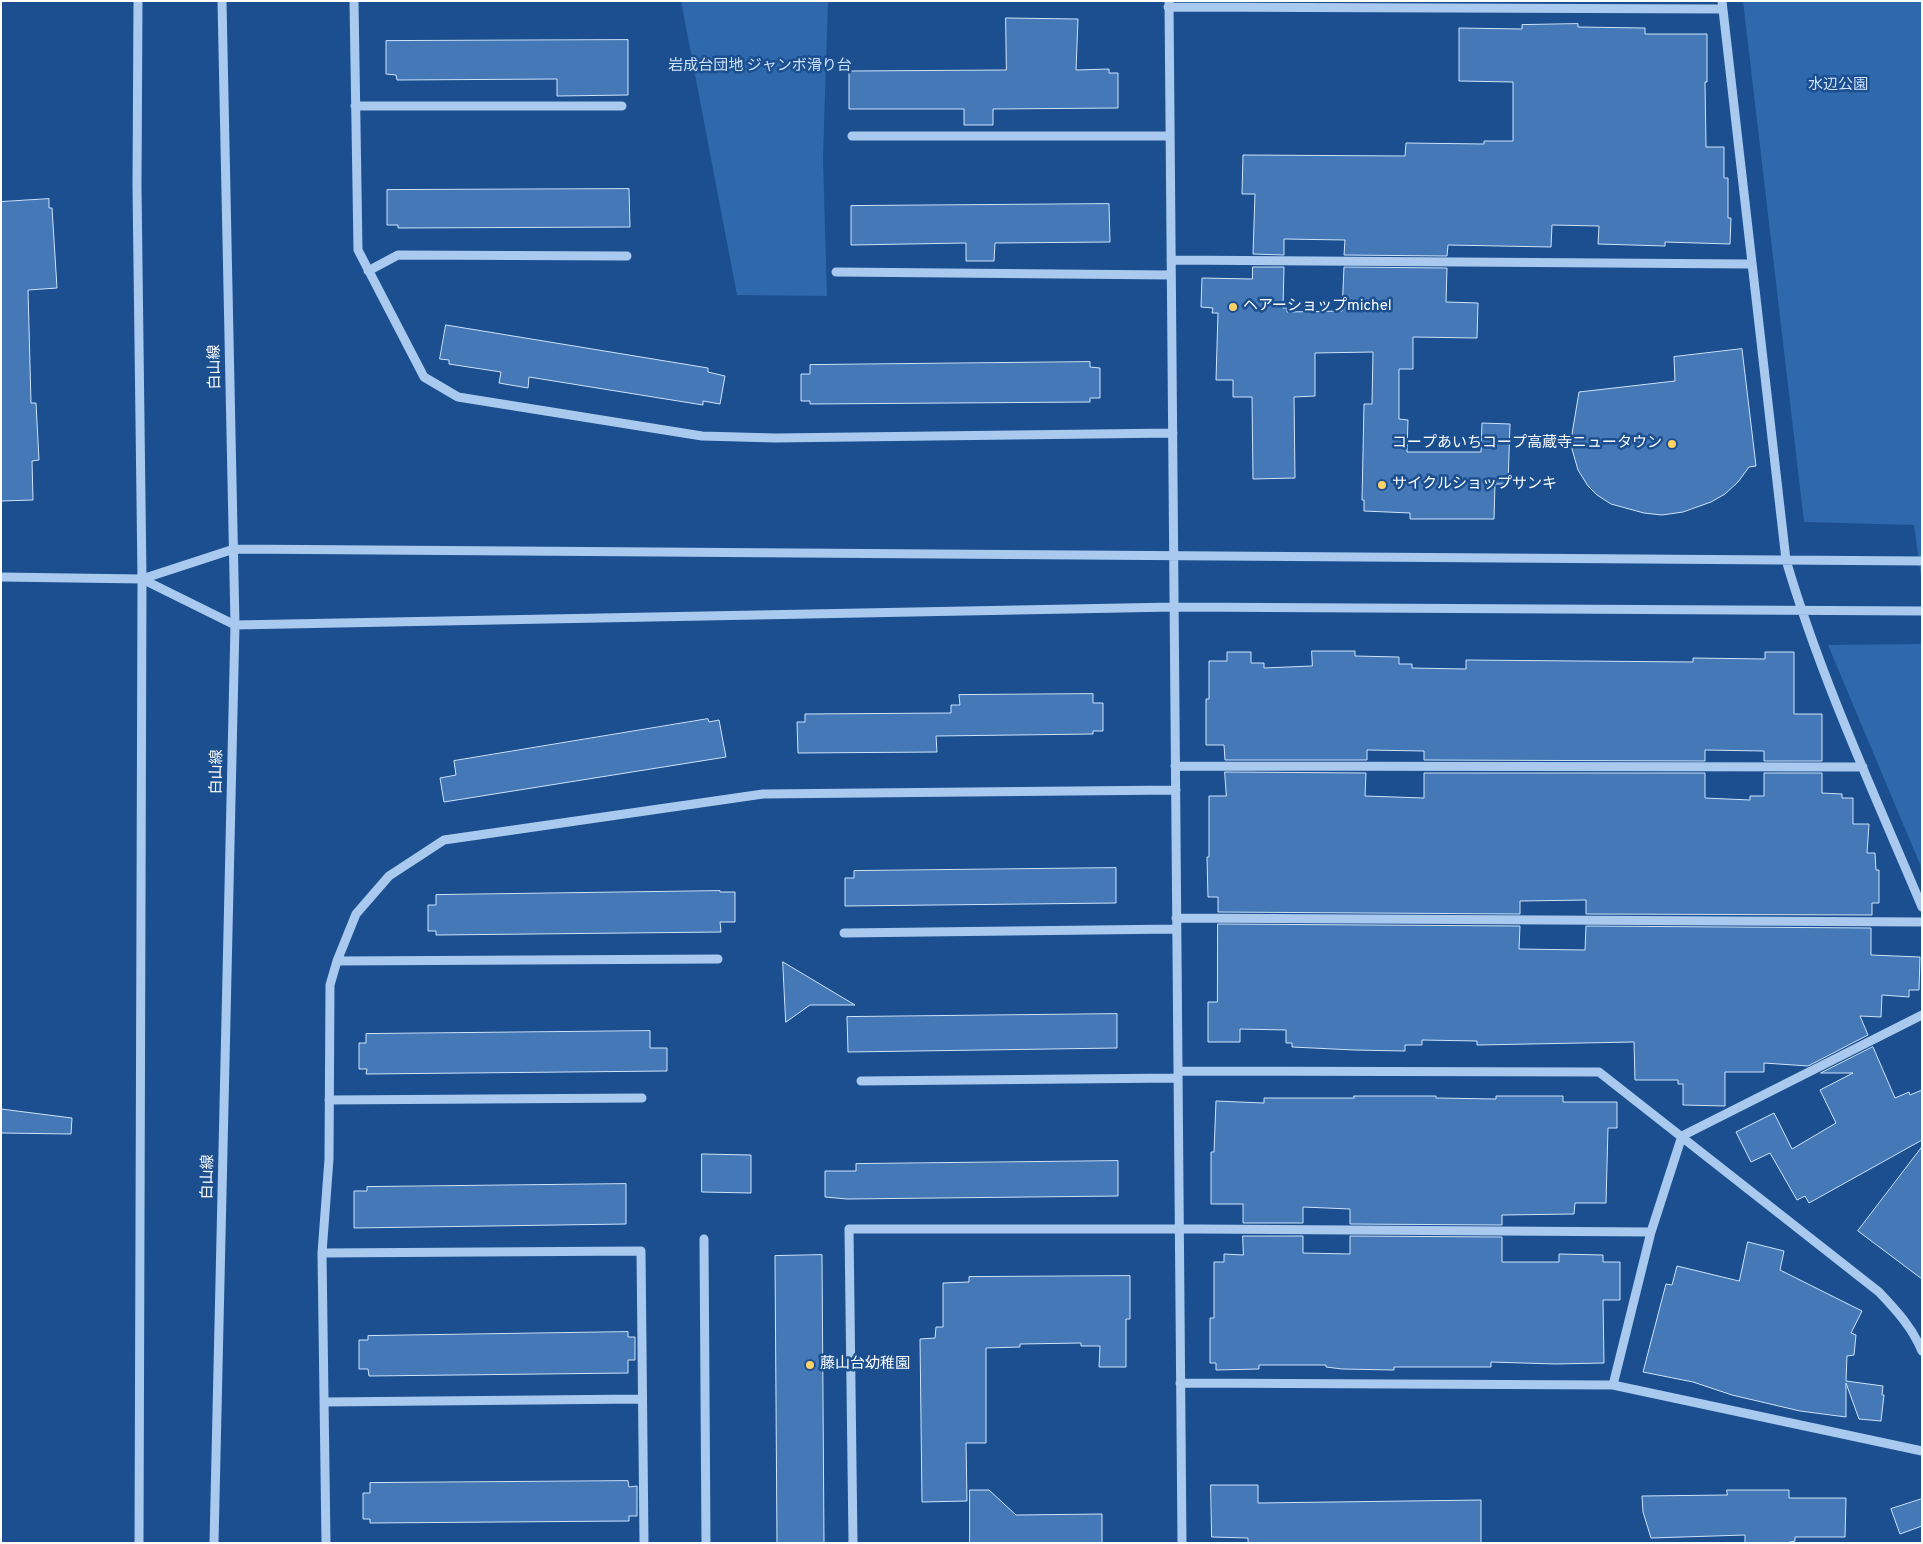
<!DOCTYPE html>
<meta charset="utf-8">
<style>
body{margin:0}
#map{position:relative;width:1923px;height:1544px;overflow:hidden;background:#1b4f8f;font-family:Overpass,sans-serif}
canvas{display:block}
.frame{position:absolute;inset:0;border:2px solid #fff;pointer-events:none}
</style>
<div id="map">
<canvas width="1923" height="1544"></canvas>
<div class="frame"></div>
</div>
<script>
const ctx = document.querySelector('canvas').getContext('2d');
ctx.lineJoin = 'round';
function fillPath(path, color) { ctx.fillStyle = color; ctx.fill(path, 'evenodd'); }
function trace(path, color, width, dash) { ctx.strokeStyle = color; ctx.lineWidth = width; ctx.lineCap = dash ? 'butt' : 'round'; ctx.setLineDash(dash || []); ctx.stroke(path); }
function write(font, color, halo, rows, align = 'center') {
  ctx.font = font + ' Overpass,"Noto Sans JP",sans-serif'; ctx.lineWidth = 5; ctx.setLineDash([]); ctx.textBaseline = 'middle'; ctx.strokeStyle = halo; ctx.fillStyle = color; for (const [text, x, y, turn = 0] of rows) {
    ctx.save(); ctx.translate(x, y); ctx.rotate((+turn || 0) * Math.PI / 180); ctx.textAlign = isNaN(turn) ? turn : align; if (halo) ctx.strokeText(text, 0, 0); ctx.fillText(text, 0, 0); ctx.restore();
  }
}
fillPath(new Path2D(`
 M681,1H828L823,158L827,296L737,295Z
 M1743,1H1922V584L1914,525L1804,522Z
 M1922,644V869L1828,645Z`), '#2e69ad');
const building = new Path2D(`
 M1006,18L1078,19L1076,70L1109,69V73H1118V108L993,109V125H964V109H849V71L1006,70Z
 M1578,24V27L1645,28V34H1707V82H1705L1706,147H1724V178H1728V218H1731L1730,244L1665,242V246L1598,244L1599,226L1552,225L1551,247L1448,245L1447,256L1344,255L1345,240L1284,239V255L1253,254L1255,194H1242L1243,155L1405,156L1406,143L1484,144V141H1513V82L1459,81V28L1522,29V25Z
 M628,40V95L557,96V79L397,80L396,75L386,74V41Z
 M629,189L630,227L398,228V225H387V190Z
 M49,199V208H52L57,288L28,290L31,403H36L39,460L32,461L33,500L1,501V202Z
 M1109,204L1110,242L995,243L994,261H966V243L851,245V206Z
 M1253,267H1284L1283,308H1287V312L1342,311L1344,267L1447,268L1446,302L1478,303L1477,338L1413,337V369H1399V419L1408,420L1407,452H1481L1482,423L1510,424L1508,484H1495L1494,519H1410V513L1364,511V500H1362L1364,404H1372L1373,352L1315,353V396L1294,397L1295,478L1253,479L1252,397H1233V380H1216L1218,313H1212L1213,308L1201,307L1202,278L1252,279Z
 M446,325L708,368V372L725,376L720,404L703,401V405L529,377L528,388L499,383L501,372L449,364V360L440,359Z
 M1742,349L1756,466L1749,467L1738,482L1725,494L1711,502L1683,512L1662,515L1644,513L1611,504L1597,495L1588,486L1578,470L1572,449V434L1579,392L1675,381L1674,357Z
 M1090,362V367L1100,368V398H1090V402L810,404V401H801V374H810V365Z
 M1312,651H1355V656L1399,657V664H1412V668L1466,669V660L1693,662V658L1765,659V652H1794V714H1822V761H1764V751L1705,750V761L1424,760V751L1367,750V760H1225L1224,745H1206V699H1209V661H1227V652H1251V663H1264V668L1312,666Z
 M1093,694V703H1103V731H1093V734L936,736L937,752L798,753L797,722H805V714L951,713V705H960L959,695Z
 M708,719L709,722L719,720L726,757L444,802L440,778L456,775L454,761Z
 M1225,772L1366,773L1365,796L1424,798V773H1705V798L1750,800V796H1764V773H1822V793L1842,794V798H1853V824H1869L1867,853H1875L1876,870H1879V903H1872V915L1586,914V900L1520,901V914L1218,912V897H1208L1207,857H1209V796H1226Z
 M1116,868V903L845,906V878H854V871Z
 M720,891V892H735V922H720L721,932L436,935V931H428V905H436V895Z
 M1218,924L1520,926L1519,949L1585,950L1586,926L1871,928V955L1920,957L1919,990H1909V997L1882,995L1881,1017L1860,1016L1868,1035L1808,1066L1764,1063V1072H1725V1106L1683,1105V1084H1678V1080H1635L1634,1042L1477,1045V1041L1422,1040V1045H1405V1051L1354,1050L1292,1047V1043H1286V1030L1240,1029V1042H1208V1002H1217Z
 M783,962L855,1005H810L786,1022Z
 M1117,1014V1048L848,1052L847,1017Z
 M650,1031V1048H667V1071L366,1074L367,1069H359V1043H366V1034Z
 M1873,1047L1895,1098L1909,1092L1910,1095L1922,1090V1140L1809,1203L1805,1196L1797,1200L1770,1153L1751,1162L1736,1132L1774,1113L1792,1149L1836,1123L1820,1090L1853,1073H1821Z
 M1354,1096H1436V1098L1496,1099V1096H1563V1102H1617V1128H1608L1606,1203H1575L1574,1214L1502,1215V1225L1350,1224V1209L1303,1207V1223H1243V1204H1211V1152H1214L1216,1101L1264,1103V1098H1354Z
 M1,1109L72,1118L71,1134L1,1133Z
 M1922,1147V1279L1858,1231Z
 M702,1154L751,1155V1193L702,1192Z
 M1118,1161V1196L847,1199L825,1197V1171H856V1164Z
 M626,1184V1224L354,1228V1191H367V1187Z
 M1243,1236H1303V1253L1350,1254V1236L1502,1237V1262H1559V1254L1603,1255V1262H1620V1300H1603L1604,1363L1555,1364L1491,1362V1367H1394V1370L1342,1369L1326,1367V1365H1259V1369L1216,1370V1363H1210V1318H1214V1262H1224V1254L1243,1255Z
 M1748,1242L1784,1251L1780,1270L1862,1311L1851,1333L1856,1335L1854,1355L1847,1356L1846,1381L1883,1386L1882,1395H1884L1881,1421L1859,1419L1846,1383V1417L1800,1411L1732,1395L1693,1382L1643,1372L1666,1284L1672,1285L1677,1266L1739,1281Z
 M822,1255L824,1543H777L775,1256Z
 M1130,1276V1319H1126V1367H1099L1100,1346H1081V1343L1020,1344V1347L986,1348V1443H966L967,1501L922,1502L920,1339L935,1338L936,1327H943V1283L969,1282V1277Z
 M628,1332V1337H635V1360H628V1373L369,1376L368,1369H359V1340H368V1336Z
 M628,1481L629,1487L637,1486V1516H629V1521L370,1523V1519H363V1493H370V1483Z
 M1211,1485H1258V1503L1481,1500V1543H1248V1538L1212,1537Z
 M970,1490H989L1016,1515L1102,1514V1543H970Z
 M1727,1490H1789V1498H1846L1845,1537H1795V1541L1786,1543H1745V1535L1651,1538L1643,1512L1642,1496L1727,1495Z
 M1922,1499V1526L1900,1534L1891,1509Z`);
fillPath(building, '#4478b7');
trace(building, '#cfe3fa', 1);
trace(new Path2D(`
 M138,1L137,186L142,579L139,1543
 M354,1L358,250L424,377L458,397L702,436L775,438L1173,433
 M1169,1L1182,1543
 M1722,1L1786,560C1821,679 1874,793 1922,907
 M1168,7L1722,9
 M355,106H622
 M852,136H1170
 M1171,260L1750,264
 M368,271L398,255L627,256
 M836,272L1171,275
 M1,577L142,579L234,549L1922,561
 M142,579L235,625L1174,607L1922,611
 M1175,766L1863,767
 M1176,918L1922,922
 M844,933L1177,929
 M337,961L718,959
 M1178,1071L1599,1072L1879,1292C1896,1310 1912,1327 1922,1351
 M861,1081L1178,1078
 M329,1100L642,1098
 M704,1239L706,1543
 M322,1253L641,1251L644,1543
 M1180,1383L1613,1385L1922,1451
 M1613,1385L1651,1232L1682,1136L1922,1015
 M325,1402L642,1399
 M214,1543L235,625L222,1
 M326,1543L322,1253L329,1159L330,985L337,961L356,914L389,876L444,840L763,794L1176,790
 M853,1543L849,1229H1200L1651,1232`), '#a9c9ee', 9);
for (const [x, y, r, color] of [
 [1233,307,5,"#ffd166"],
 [1672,444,5,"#ffd166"],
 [1382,485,5,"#ffd166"],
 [810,1365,5,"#ffd166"]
]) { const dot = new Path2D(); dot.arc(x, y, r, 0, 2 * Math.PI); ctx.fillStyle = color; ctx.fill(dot); trace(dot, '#1b4f8f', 2); }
write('15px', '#cfe3fa', '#1b4f8f', [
 ["岩成台団地 ジャンボ滑り台",760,67],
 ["水辺公園",1838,86]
]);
write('15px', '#fff', '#1b4f8f', [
 ["ヘアーショップmichel",1243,307],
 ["コープあいちコープ高蔵寺ニュータウン",1662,444,"right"],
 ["サイクルショップサンキ",1392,485],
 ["藤山台幼稚園",820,1365]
], 'left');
write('15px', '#fff', '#1b4f8f', [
 ["白山線",216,367,-91],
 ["白山線",218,772,-89],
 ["白山線",209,1177,-89]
]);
</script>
